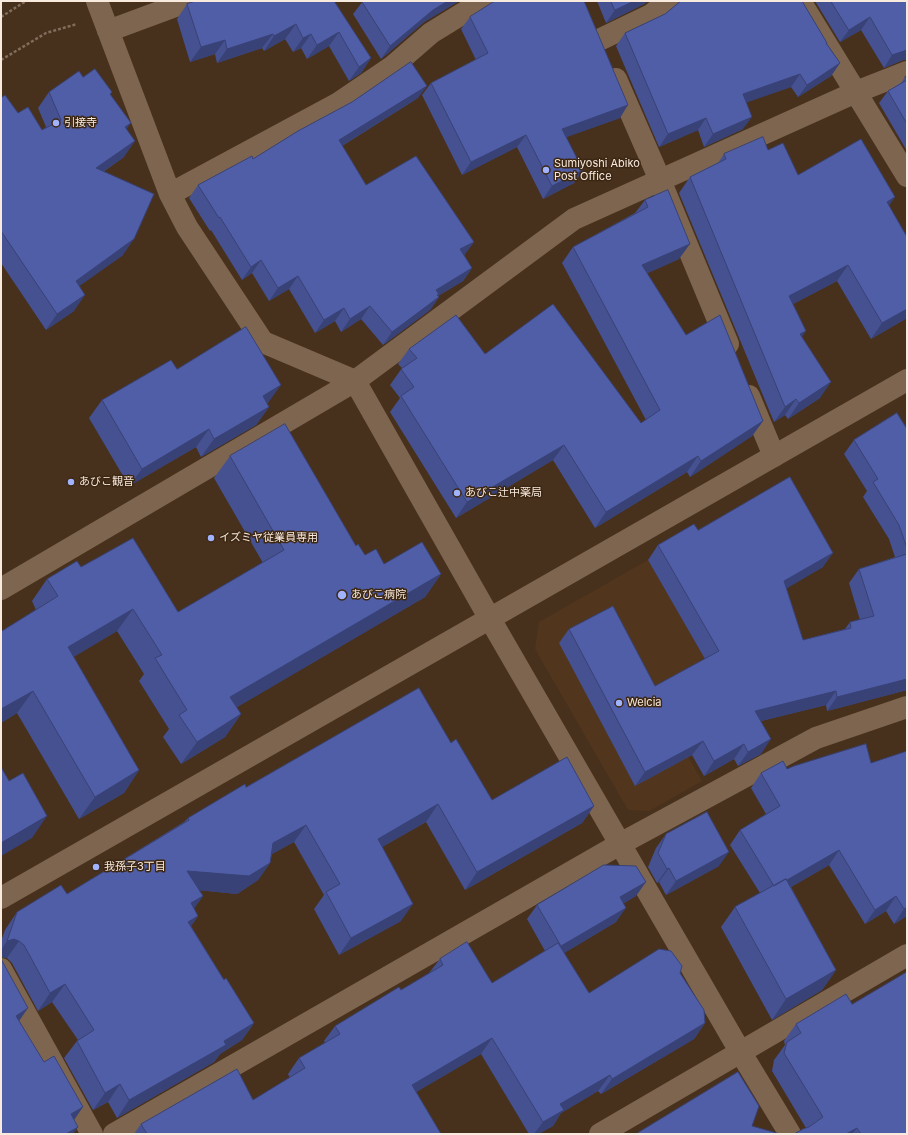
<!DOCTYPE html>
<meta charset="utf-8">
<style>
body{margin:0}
#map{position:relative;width:908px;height:1135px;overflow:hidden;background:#47311d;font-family:Inter,sans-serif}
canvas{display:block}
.frame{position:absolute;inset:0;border:2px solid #f9eade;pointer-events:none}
</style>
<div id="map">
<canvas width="908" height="1135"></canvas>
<div class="frame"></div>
</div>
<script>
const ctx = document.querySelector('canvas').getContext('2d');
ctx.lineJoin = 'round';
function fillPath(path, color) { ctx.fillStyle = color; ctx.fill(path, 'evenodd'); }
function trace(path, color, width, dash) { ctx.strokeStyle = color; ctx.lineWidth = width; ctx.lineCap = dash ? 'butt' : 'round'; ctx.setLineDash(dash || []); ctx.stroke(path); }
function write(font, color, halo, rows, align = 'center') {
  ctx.font = font + ' Inter,"Noto Sans JP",sans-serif'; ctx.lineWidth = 3; ctx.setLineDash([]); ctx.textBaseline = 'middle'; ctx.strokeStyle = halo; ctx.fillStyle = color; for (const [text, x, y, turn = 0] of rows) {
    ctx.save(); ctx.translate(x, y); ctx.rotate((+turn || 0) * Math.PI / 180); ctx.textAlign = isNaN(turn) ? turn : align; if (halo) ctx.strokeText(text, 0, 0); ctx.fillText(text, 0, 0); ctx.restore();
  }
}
fillPath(new Path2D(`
 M648,560L705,658L650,690L702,781L649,811L628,810L535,649L539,622Z`), '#52351d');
trace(new Path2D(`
 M1,17L26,1
 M1,60L46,33L77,24`), '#816d5c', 2.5, [3, 2]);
trace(new Path2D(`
 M97,1L170,194L187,227L263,342L355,381L490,619L741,1053L790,1134
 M800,1L907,176
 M108,31L189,1
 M599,40L651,15L668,1
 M616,79L660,180L728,344
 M170,194L337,104L393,66L431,33L483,1
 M749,396L774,456
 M1,589L355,381L574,219L856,92L907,72
 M1,969L92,1134
 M114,1134L620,844L816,738L907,707
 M600,1134L907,955`), '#7e6550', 22);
trace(new Path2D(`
 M1,898L907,380`), '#7e6550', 22);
fillPath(new Path2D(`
 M334,1L371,58L361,73L349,81L329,46L307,59L301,48L293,52L285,39L264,51L262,48L217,63L215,54L190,62L177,19L187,4Z
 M363,1H459L424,22L381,59L353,14Z
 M597,1H648L644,4L606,23Z
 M680,1H802L827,43V44L840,63L831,76L798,97L791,87L746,102L743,129L704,147L698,130L659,147L616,46L625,33L665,14L680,2Z
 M815,1H907V60H903L884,68L861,30L840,42Z
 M470,17L620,118L566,137L583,170L574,183L543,199L517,147L462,175L422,95L431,83L476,60L461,29Z
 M907,76V151L879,103L888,91L901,83L905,77Z
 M83,77L112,92L110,95L127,129L124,157L103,172L123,255L79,286L74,311L46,330L1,263V98L18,113L42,130L46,127L38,108L49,92Z
 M418,98L342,146L366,185L474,242L464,255L472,268L463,281L438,296L439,297L430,310L383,345L361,319L341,332L335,321L315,333L289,289L269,301L252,273L242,280L211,230L210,231L189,198L198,185L253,159Z
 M768,150L798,175L889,206L907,237V318L871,339L837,281L793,304L802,337L820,398L788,419L785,415L774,422L679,193L690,177L718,163L724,154Z
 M645,200L679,259L647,273L686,335L763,421L752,436L690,477L687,472L595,528L553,460L456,518L390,412L400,398L390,385L402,368L398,364L409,349L485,354L641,423L646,420L562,263L573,247L635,213Z
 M177,369L268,403L267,404L269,407L256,425L201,457L196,447L129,486L89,418L102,400Z
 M907,429V690L827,711L826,705L761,721V754L738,766L734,759L704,776L692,755L635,786L559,643L569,629L655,686L705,659L648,560L658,545L698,530L823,567L786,588L803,640L845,629L850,622L860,620L849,583L859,569L895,557L889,539L863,497L867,491L844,454L854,440Z
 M230,456L356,546L365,555L384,564L441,574L425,597L237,707L241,714L225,737L181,764L163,737L169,729L139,681L144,674L117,631L73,657L139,770L124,793L79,819L17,713L1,723V628L2,631L36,610L32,601L47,579L81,567L178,612L263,563L214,478Z
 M451,743L492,800L594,806L582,823L465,890L426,822L382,847L401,921L339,955L314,909L324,895L294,842L272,854L270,863L258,880L237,894L199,890L203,896L194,908L198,916L191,926L224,980L254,1023L242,1040L220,1054L214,1062L117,1118L108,1102L93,1110L64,1058L77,1041L78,1040L52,1002L38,1011L12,963L7,958L1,957V941L5,930L17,912L67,894L184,822L188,818L246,787Z
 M871,763L907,916L894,924L886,911L865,924L829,865L791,887L836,970L822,990L772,1020L721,927L735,907L760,893L730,845L740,830L766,814L751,788L761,773L787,769Z
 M666,834L719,866L666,895L659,882L657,883L648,867L656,848Z
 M636,896L624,903L616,922L564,953L589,993L680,973L705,1023L694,1039L601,1094L598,1091L561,1113L553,1126L538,1134H529L481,1054L416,1092L441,1134H134L141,1124L253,1100L290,1078L288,1074L299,1058L325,1043L324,1041L335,1026L401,990L429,973L440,959L492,983L545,951L527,919L537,905Z
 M852,1004L907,1134H794L806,1128L772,1071L774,1060L785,1045L784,1041L796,1024Z`), '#455190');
fillPath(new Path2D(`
 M448,1H459L424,22L381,59L390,46L433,10Z
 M634,1H648L644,4L606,23L615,10Z
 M870,17L861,30L840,42L849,30Z
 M296,24L285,39L264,51L274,36Z
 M339,32L329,46L307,59L317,45Z
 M273,34L262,48L217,63L227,49Z
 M311,34L301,48L293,52L303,38Z
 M225,40L215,54L190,62L201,47Z
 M907,50V60H903L884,68L892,55Z
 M371,58L361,73L349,81L359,67Z
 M840,63L831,76L798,97L807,85Z
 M800,74L791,87L734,107L743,94Z
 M427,86L418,98L330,153L339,140Z
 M628,105L620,118L553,142L562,129Z
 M752,117L743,129L704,147L713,134Z
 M706,118L698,130L659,147L668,134Z
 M131,123L119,139L125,127Z
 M526,135L517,147L462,175L471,162Z
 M135,141L124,157L85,184L96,168Z
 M583,170L574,183L543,199L552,186Z
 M895,197L884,213L887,202Z
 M134,239L123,255L64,297L76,281Z
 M474,242L465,254L451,262L460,249Z
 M690,244L679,259L631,281L642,265Z
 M261,260L252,273L242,280L251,267Z
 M848,265L837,281L778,312L789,296Z
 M472,268L463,281L436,297H439L430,310L383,345L392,332L436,290Z
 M298,276L289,289L269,301L278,288Z
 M85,295L74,311L46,330L57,314Z
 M370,306L361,319L341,332L350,319Z
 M344,308L335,321L315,333L324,320Z
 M907,309V318L871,339L882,323Z
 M806,331L795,347L800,334Z
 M831,382L820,398L788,419L799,403Z
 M281,385L268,403L250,414L263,396Z
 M796,399L785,415L774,422L785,407Z
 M269,407L256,425L201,457L214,439Z
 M763,421L752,436L690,477L701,461Z
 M209,429L196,447L129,486L142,469Z
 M564,445L553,460L456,518L467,502Z
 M698,456L687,472L595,528L606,512Z
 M833,553L823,567L774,596L784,581Z
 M441,574L425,597L215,720L230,697Z
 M133,609L117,631L52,670L68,647Z
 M907,679V690L827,711L837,697Z
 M33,691L17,713L1,723V709Z
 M836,691L826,705L745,725L755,711Z
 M241,714L225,737L181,764L197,742Z
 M771,739L761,754L738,766L748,752Z
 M703,741L692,755L635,786L645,772Z
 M744,744L734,759L704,776L714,761Z
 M139,770L124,793L79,819L95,797Z
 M438,804L426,822L366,856L378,839Z
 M594,806L582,823L465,890L477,872Z
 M47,816L32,838L1,856V843Z
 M306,825L294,842L261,860L273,843Z
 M839,850L829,865L765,902L775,887Z
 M729,852L719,866L666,895L676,881Z
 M270,863L258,880L237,894L175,888L187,871Z
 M669,868L659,882L657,883L667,869Z
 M646,882L636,896L610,911L620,897Z
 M203,896L191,913V903Z
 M896,896L886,911L865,924L875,910Z
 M413,904L401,921L339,955L351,938Z
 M907,907V916L894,924L904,909Z
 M626,908L616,922L551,961L561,946Z
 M198,916L186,933L188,922Z
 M14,939L19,941L7,958L1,957V950L7,941Z
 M836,970L822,990L772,1020L786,999Z
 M65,984L52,1002L38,1011L50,993Z
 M28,1008L17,1024L16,1016Z
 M254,1023L242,1040L220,1054L214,1062L117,1118L129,1100Z
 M705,1023L694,1039L601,1094L612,1079Z
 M492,1038L481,1054L401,1101L412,1085Z
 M610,1075L598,1091L561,1113L553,1126L538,1134H534L543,1122L560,1104Z
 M120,1084L108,1102L93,1110L105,1093Z
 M83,1107L72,1123L71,1114Z
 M78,1127L73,1134H66Z
 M857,1128L852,1134H846Z`), '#384276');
const building = new Path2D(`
 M196,1H334L371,58L359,67L339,32L317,45L311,34L303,38L296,24L274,36L273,34L227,49L225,40L201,47L187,4Z
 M363,1H448L433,10L390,46L362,2Z
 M495,1H584L628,105L562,129L583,170L552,186L526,135L471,162L431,83L488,53L470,17Z
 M611,1H634L615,10Z
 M681,1H802L827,43H826L840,63L807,85L800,74L743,94L752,117L713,134L706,118L668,134L625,33L665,14Z
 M831,1H907V50L892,55L870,17L849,30Z
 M411,62L427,86L339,140L366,185L416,156L474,242L460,249L472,268L436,290L439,294L437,295L439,297L392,332L370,306L350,319L344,308L324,320L298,276L278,288L261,260L251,267L220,217L219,218L198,185L252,156L253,159L298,131L352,102Z
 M95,69L112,92L110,94L131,123L125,127L135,141L96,168L154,194L134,239L76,281L85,295L57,314L1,231V98L5,95L18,113L28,107L42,130L61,120L49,92L79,71L83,77Z
 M907,76V124L888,91L907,80L905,77Z
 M763,137L768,150L783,143L798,175L861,139L895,197L887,202L907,237V309L882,323L848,265L789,296L806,331L800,334L831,382L799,403L796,399L785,407L690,177L726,159L724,154Z
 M668,190L690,244L642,265L686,335L720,315L763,421L701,461L698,456L606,512L564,445L467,502L401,396L414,387L401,369L417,358L409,349L456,315L485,354L553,304L641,423L660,410L573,247L648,207L645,200Z
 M246,327L281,385L263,396L269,407L214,439L209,429L142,469L102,400L171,360L177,369Z
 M897,413L907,429V548L899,525L873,482L878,479L854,440Z
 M285,424L356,546L358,544L365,555L376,549L384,564L422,542L441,574L230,697L241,714L197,742L179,715L187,710L155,658L162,655L133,609L68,647L139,770L95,797L33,691L1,709V628L2,631L58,596L47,579L77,561L81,567L133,538L178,612L284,550L230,456Z
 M790,477L833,553L784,581L803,640L851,628L850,622L874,616L859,569L907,554V679L837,697L836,691L755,711L771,739L748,752L744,744L714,761L703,741L645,772L569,629L613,606L655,686L719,651L658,545L694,524L698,530Z
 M419,688L451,743L456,739L492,800L567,757L594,806L477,872L438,804L378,839L413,904L351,938L326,892L340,884L306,825L273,843L270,863L249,876L187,871L203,896L191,903L198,916L188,922L224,980L226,978L254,1023L224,1041L226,1045L129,1100L120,1084L105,1093L77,1041L94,1030L65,984L50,993L24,945L19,941L14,939L7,941L17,912L61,885L67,894L189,820L188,818L245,784L246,787Z
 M866,744L871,763L907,751V907L904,909L896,896L875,910L839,850L787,880L786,879L774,886L740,830L780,806L761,773L783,761L787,769L794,766Z
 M1,767L9,781L23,773L47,816L1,843Z
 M707,812L729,852L676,881L669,868L667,869L658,853L666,834Z
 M604,865L636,866L646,882L620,897L626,908L561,946L537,905Z
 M786,879L836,970L786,999L735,907Z
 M467,942L492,983L558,943L589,993L659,949L671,951L682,966L680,973L704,1010L705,1023L612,1079L610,1075L560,1104L564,1110L543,1122L492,1038L412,1085L441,1134H147L141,1124L237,1069L253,1100L305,1068L299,1058L340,1034L335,1026L399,987L401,990L443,965L440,959Z
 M1,959L28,1008L16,1016L44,1062L54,1056L83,1107L71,1114L78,1127L66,1134H1Z
 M907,972V1134H861L857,1128L846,1134H794L803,1129L809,1127L823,1117L784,1053L787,1042L801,1033L796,1024L846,994L852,1004Z
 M738,1072L759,1106L752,1126L780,1134H636Z`);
fillPath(building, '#505ea8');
trace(building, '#384276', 1);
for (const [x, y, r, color] of [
 [56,123,4,"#a1b3fd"],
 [546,170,4,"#a1b3fd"],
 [71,482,4,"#a1b3fd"],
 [457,493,4,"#a1b3fd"],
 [211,538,4,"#a1b3fd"],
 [342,595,5,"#a1b3fd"],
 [619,703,4,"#a1b3fd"],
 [96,867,4,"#a1b3fd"]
]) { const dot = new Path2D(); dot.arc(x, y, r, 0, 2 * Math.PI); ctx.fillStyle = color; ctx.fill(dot); trace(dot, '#3c2713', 1.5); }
write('11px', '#f9eade', '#3c2713', [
 ["引接寺",64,123],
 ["Sumiyoshi Abiko",554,164],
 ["Post Office",554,177],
 ["あびこ観音",79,482],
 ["あびこ辻中薬局",465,493],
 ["イズミヤ従業員専用",219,538],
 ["あびこ病院",351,595],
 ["Welcia",627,703],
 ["我孫子3丁目",104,867]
], 'left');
</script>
